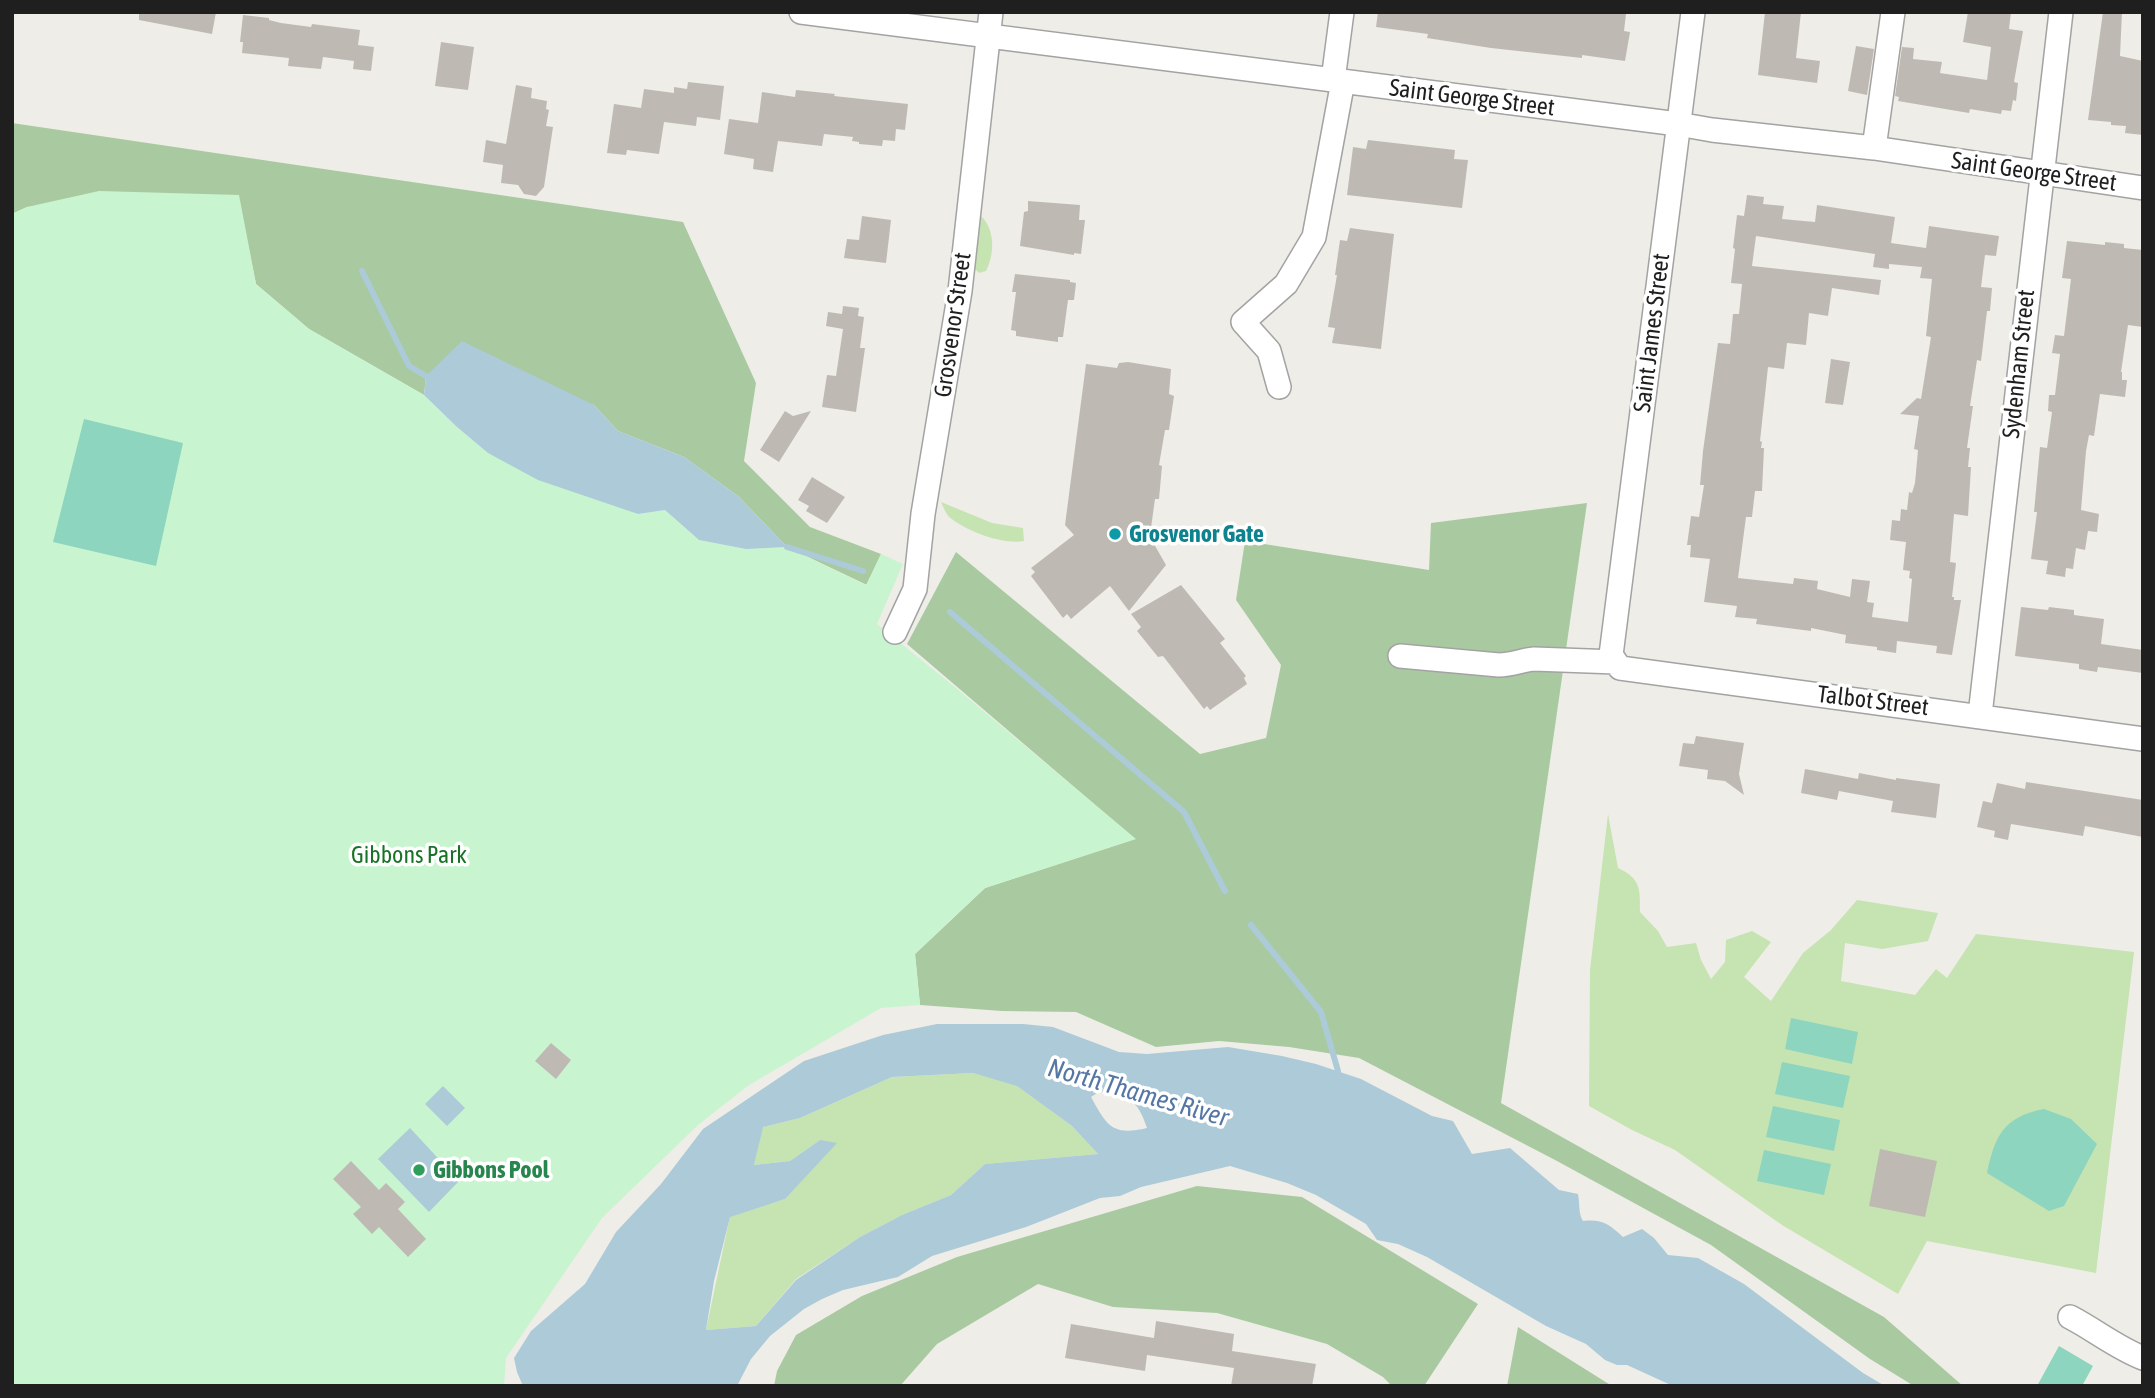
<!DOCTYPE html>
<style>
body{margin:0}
#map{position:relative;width:2155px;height:1398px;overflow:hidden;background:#efede7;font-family:"Asap Condensed",sans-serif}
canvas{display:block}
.frame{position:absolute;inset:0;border:14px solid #1f1f1f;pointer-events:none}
</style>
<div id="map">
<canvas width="2155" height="1398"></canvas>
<div class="frame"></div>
</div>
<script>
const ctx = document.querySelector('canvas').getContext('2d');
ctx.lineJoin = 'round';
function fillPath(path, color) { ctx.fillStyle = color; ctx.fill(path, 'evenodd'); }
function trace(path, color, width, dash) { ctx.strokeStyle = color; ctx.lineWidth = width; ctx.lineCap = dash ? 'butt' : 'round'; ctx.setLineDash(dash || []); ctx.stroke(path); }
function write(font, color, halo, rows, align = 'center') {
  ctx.font = font + ' "Asap Condensed",sans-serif'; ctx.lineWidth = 7; ctx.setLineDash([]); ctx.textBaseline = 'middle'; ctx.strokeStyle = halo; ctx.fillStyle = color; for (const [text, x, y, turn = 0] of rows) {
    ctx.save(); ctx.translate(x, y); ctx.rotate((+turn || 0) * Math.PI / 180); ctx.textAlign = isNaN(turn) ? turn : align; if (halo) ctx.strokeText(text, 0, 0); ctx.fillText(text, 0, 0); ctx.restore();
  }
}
fillPath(new Path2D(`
 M981,216C995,229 995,254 986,271L979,273L973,267Z
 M941,502L992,523L1023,528L1024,541C1003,545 966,531 949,517C946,513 943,507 941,502Z
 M1608,814L1618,868C1641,879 1640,888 1640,912L1658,931L1667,947L1696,943L1701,960L1711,979L1725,962L1726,940L1752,931L1771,942L1744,977L1771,1001L1803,953L1831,930L1857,900L1938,913L1928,941L1882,949L1845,943L1841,981L1915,995L1936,969L1947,978L1976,934L2134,952L2096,1273L1927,1241L1898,1294L1782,1225L1675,1150L1632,1130L1589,1106L1590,970Z
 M973,1073L1016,1085L1072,1126L1098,1154L985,1164L951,1195L902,1215L860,1237L796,1279L756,1326L706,1330L730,1216L785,1199L820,1140L790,1161L754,1165L762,1127L800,1118L892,1077Z`), '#c6e3b2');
fillPath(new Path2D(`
 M12,123L683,222L756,383L744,461L810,527L881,554L867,585L787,547L738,496L684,457L618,431L594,405L426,376L424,395L309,329L256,284L238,195L27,207L12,214Z
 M1587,503L1501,1103L1884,1317L1963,1386H1914L1870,1359L1711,1245L1557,1161L1359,1058L1289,1047L1219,1041L1156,1047L1076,1012L1002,1011L920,1005L915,954L985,888L1135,839L907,644L956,552L1200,754L1266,738L1281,665L1236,600L1245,541L1429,570L1431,523Z
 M1197,1186L1302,1197L1478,1304L1424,1386H1392L1383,1377L1327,1344L1217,1313L1113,1307L1038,1284L937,1344L900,1386H774L777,1371L796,1335L862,1296L957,1257Z
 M1518,1327L1612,1386H1507Z`), '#a9caa0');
fillPath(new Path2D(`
 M99,191L239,195L256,284L309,329L424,395L457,427L488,453L638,514L665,510L699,540L746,549L787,547L866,585L881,554L903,564L877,624L956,688L1136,839L985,888L915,954L920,1005L881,1008L749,1085L698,1125L602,1218L506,1358L504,1386H12V214L27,207Z`), '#c9f4d0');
fillPath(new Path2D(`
 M84,419L183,443L156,566L53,542Z
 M1791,1018L1858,1032L1852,1064L1785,1049Z
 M1782,1062L1850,1076L1843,1108L1775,1094Z
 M1773,1106L1840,1120L1834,1151L1766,1137Z
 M2044,1109L2071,1119L2097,1144L2064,1206L2049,1211L1987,1173C1995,1135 2004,1117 2044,1109Z
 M1764,1150L1831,1164L1824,1195L1757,1181Z
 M2059,1346L2093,1366L2082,1386H2037Z`), '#8dd5bf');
fillPath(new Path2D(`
 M462,341L594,405L618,431L684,457L738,496L787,547L746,549L699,540L665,510L638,514L538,480L488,453L457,427L424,395L426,376Z
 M937,1024H1023L1053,1027L1119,1052L1147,1054L1228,1047L1282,1056L1316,1064L1361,1079L1432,1116L1453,1121L1472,1154L1510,1148L1559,1190L1578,1194C1580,1204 1578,1213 1583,1221C1602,1219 1609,1224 1623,1237L1642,1229L1654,1238L1668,1255L1698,1258L1744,1284L1863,1373L1885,1386H1673L1627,1365H1617L1605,1360L1586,1344L1546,1326L1427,1257L1398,1244L1377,1240L1366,1224L1316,1195L1287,1183L1230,1166L1141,1187L1120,1196L1100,1198L1026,1227L932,1256L898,1277L843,1290L822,1299L804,1309L770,1336L751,1359L737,1386H523L517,1372L514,1358L531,1331L585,1284L616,1232L661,1184L703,1129L804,1061L883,1035ZM973,1073L1017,1086L1072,1126L1098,1154L985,1164L951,1195L902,1215L860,1237L796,1280L756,1326L706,1330L714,1281L730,1217L785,1199L837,1143L820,1140L790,1161L754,1165L763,1127L800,1118L892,1077ZM1100,1091C1129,1097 1137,1098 1147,1128C1112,1136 1107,1126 1091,1097Z
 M443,1086L465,1108L447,1126L425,1104Z
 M410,1128L459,1181L429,1212L378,1159Z`), '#accad8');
trace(new Path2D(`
 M362,271L409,366L426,376
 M787,547L863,571
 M950,612L1184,812L1225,891
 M1251,925L1321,1012L1338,1071`), '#accad8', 6);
fillPath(new Path2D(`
 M139,12H216L212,34L139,20Z
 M1378,12H1615L1626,14L1624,31L1630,32L1625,61L1582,55V58L1491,48L1427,38L1428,34L1376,27Z
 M1765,12H1801L1796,58L1820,61L1817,83L1758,75Z
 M1968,12H2011L2009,29L2023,31L2014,82L2018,83L2016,101L2013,100L2011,111L2002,110L2001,114L1970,109L1969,113L1898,101L1899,97L1895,96L1902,47L1914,48L1913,59L1942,62L1940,73L1987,80L1991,47L1963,42Z
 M2103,12H2122L2120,56L2143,61V135L2125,133L2126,126L2111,125V122L2088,120Z
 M243,15L269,18V20L281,23L311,27L312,24L360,30L358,45L374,47L371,71L353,69L354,61L323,57L321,69L288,66L289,58L242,53L243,42H240Z
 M441,42L474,47L468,90L435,86Z
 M1856,46L1874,49L1867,95L1848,91Z
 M688,82L724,86L720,120L697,117L696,126L664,122L659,154L627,150L626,155L607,153L614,104L641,108L644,89L674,93V87L687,89Z
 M516,85L532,88L531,98L547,101L546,109L549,110L546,126L553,127L544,187L536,196L524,194L518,185L501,183L503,165L483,162L486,140L506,144Z
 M796,90L835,94L834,96L908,104L905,130L896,129L895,141L883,140L882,146L859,144V142L852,141L853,137L824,134L822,146L778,141L773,172L753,169L754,159L724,154L729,119L758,123L762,92L795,97Z
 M1368,140L1455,150L1454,159L1468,160L1462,208L1347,195L1353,147L1366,149Z
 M1747,195L1764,197L1763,204L1784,206L1782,219L1815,222L1817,205L1895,217L1891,243L1926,248L1929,226L1999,236L1996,256L1985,255L1981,287L1992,288L1990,311H1987L1981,361L1977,360L1970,406H1973L1967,448H1970L1968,467H1971L1968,516L1954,514L1950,562L1956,563L1952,597H1954V600H1961L1952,655L1936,653L1937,646L1897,641L1896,653L1877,650V647L1845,643L1846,635L1811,628V631L1756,624L1757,619L1735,617L1737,606L1704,602L1710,559L1690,557L1691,545H1687L1691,516L1699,517L1704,485H1700L1703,451L1718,343L1730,344L1733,314H1739L1742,284L1731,283L1735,249L1733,248L1737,215L1744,216ZM1756,236L1875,254L1873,267L1889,269V264L1922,267L1920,278L1932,279L1926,336L1931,337L1921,399L1917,398L1900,414L1919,416L1914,449L1918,450L1915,483L1912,493L1909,492L1907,510L1901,509L1900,521L1892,520L1890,540L1906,542L1903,570L1910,571L1909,578L1912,579L1908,622L1872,617L1874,603L1867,602L1870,581L1852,579L1850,597L1817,589L1818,581L1794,578L1793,584L1738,578L1746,517H1752L1755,491H1762L1764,448H1761L1762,442L1760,441L1768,367L1784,369L1787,343L1806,345L1809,313L1828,316L1832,288L1879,295L1881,280L1752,266Z
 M1028,201L1080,205L1079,220H1085L1081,254L1074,253V255L1020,246L1024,212L1028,211Z
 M862,216L891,220L886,263L844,258L847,239L859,240Z
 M1350,228L1394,234L1381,349L1332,343L1335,328L1328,327L1337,275H1335L1340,240L1347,241Z
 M2067,241L2105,245V242L2124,244V248L2143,250V327L2128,325L2121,372H2122V380H2127L2125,397L2100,394L2094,436L2089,435L2086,451L2081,510L2099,514L2097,532L2088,531L2085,550L2076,548L2073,569L2066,568L2065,577L2046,574L2048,561L2031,559L2037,512H2034L2040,447L2047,448L2052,412L2048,411L2049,395H2055L2060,354L2052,353L2055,335L2064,336L2071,279L2062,278Z
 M1015,274L1070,280V282L1076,283L1074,300H1068L1063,337H1058V342L1016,336V331L1011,330L1016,292H1012Z
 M843,306L859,308L858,316L864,317L860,348H865L856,412L822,407L827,375L836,376L843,329L826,326L828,312L842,314Z
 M1831,359L1850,362L1843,405L1825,403Z
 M1128,362L1171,369L1169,394L1174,396L1169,430H1165L1159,465L1162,466L1159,499H1155L1151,528L1158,530L1154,544L1166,565L1129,611L1110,586L1071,619L1067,614L1063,618L1031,576L1035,572L1031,568L1074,535L1065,525L1086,364L1117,368L1119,363Z
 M785,411L793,416L811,411L779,462L760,450Z
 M812,477L845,497L827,523L806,511L809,506L798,500Z
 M1181,585L1225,639L1220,643L1246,676L1244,678L1247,684L1210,710L1207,706L1204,709L1163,656L1158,657L1137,631L1141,627L1131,614Z
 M2021,607L2048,610L2049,607L2074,610V615L2104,619L2101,644L2143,650V673L2098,667L2097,672L2079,669V664L2015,656Z
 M1696,736L1744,743L1739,774L1744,795L1725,781L1707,779L1708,770L1679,766L1683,743L1694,744Z
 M1805,769L1858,779L1859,773L1896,780V778L1940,784L1936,818L1891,812L1893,801L1839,791L1837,800L1801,793Z
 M2026,782L2143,800V837L2085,826L2083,836L2011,824L2008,840L1994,837L1995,831L1977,827L1983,801L1992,803L1997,783L2025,789Z
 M551,1043L571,1060L556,1079L535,1061Z
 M1880,1149L1937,1161L1925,1217L1869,1206Z
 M351,1161L379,1190L386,1183L405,1202L398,1209L426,1239L408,1257L379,1227L372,1234L353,1214L361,1207L333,1179Z
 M1156,1321L1234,1334L1232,1351L1316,1364L1312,1386H1231L1234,1368L1147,1355L1145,1371L1065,1358L1071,1324L1154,1338Z`), '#bfb9b4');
const minor = new Path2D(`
 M801,12L1678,124L1712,130L1874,148L2143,188
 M1693,12L1611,655L1620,668L2143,739
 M1333,80L1342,12
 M1874,148L1893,12
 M1279,387L1269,351L1243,322L1286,284L1314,237L1343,81
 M895,632L915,589L923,514L960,291L991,12
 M1400,656L1499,665C1512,665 1522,660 1534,659L1616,662
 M1980,715L2061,12
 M2070,1317C2095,1330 2117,1348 2143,1358`);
trace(minor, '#a3a3a3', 26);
trace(minor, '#fff', 23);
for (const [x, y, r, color] of [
 [1115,534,7,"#0f9aa8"],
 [419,1170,7,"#2e9e5b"]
]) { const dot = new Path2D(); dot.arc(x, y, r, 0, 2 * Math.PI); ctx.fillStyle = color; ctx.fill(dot); trace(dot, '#fff', 2.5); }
write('24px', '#1f1f1f', '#fff', [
 ["Saint George Street",1472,98,7],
 ["Saint George Street",2034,172,8],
 ["Grosvenor Street",953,325,-82],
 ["Saint James Street",1652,333,-83],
 ["Sydenham Street",2019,364,-84],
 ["Talbot Street",1873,701,7]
]);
write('bold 24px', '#0d838f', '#fff', [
 ["Grosvenor Gate",1129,534]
], 'left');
write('24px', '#187326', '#fff', [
 ["Gibbons Park",409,855]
]);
write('bold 24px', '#27864d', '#fff', [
 ["Gibbons Pool",433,1170]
], 'left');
write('italic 26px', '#5677a5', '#fff', [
 ["North Thames River",1138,1093,16]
]);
</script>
